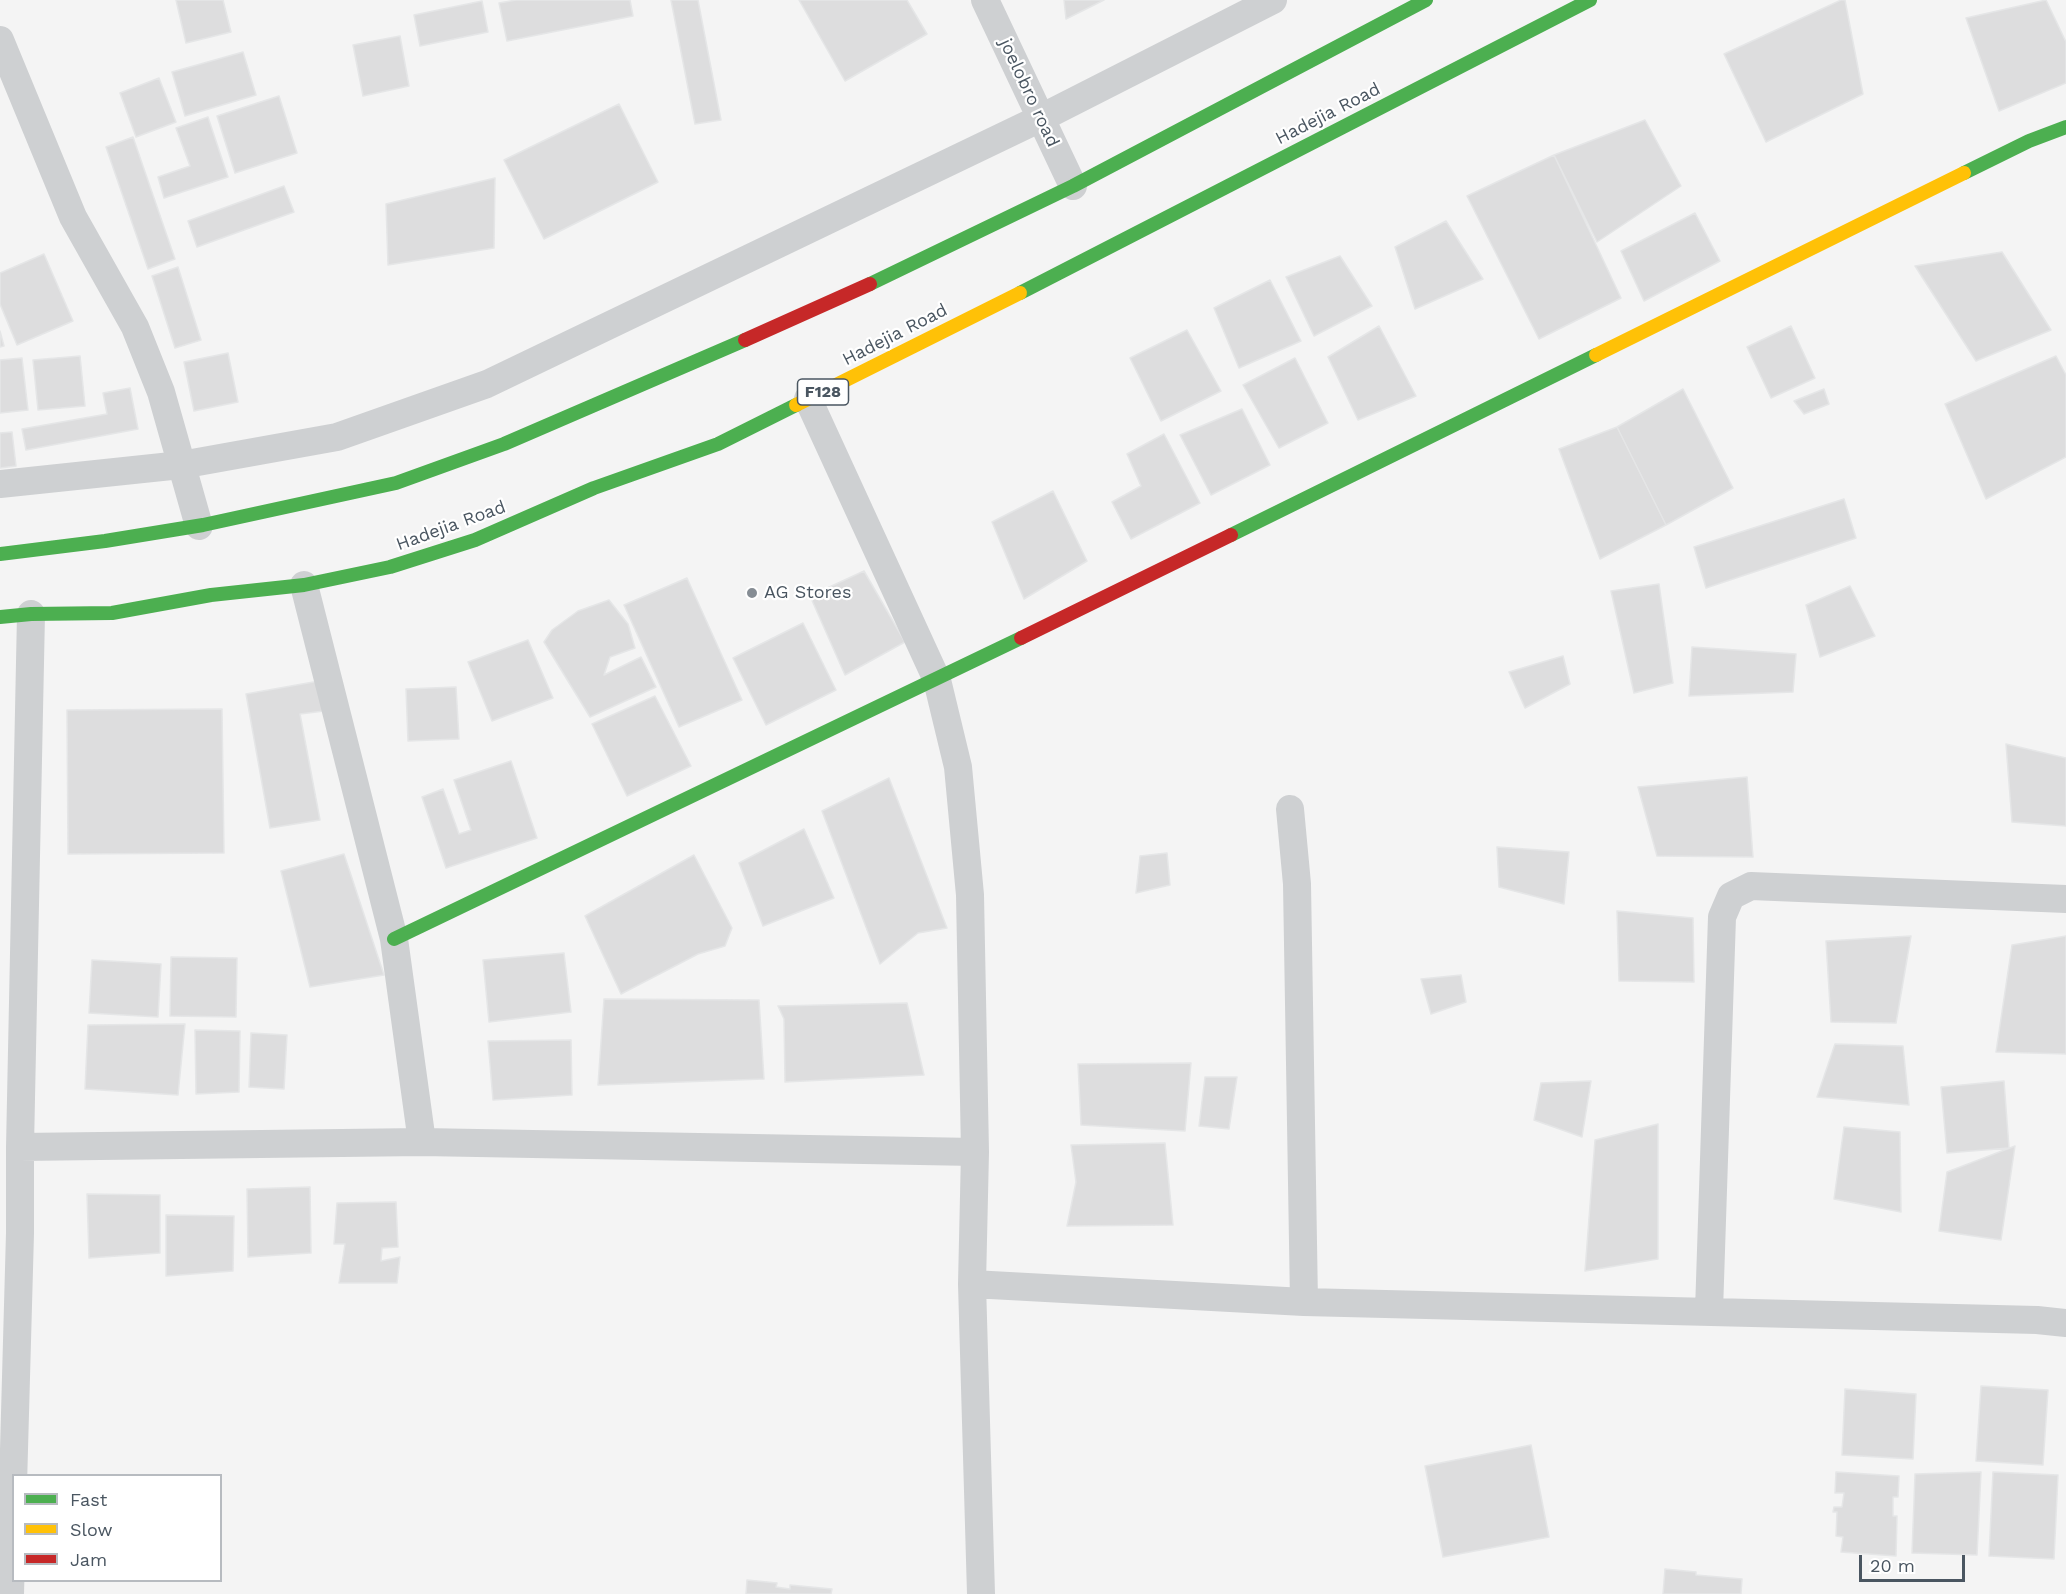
<!DOCTYPE html>
<style>
body{margin:0}
#map{position:relative;width:2066px;height:1594px;overflow:hidden;background:#f4f4f4;font-family:"Work Sans",sans-serif}
canvas{display:block}
.legend{position:absolute;left:12px;top:1474px;width:210px;height:108px;box-sizing:border-box;background:#fff;border:2px solid #b7bbc0;margin:0;padding:8px 10px;list-style:none;font-size:18px;color:#4a5661}
.legend li{display:flex;align-items:center;gap:12px;height:30px}
.legend b{width:30px;border:2px solid #b7bbc0}
.scale{position:absolute;left:1859px;top:1555px;width:106px;height:27px;box-sizing:border-box;border:3px solid #4a5661;border-top:0;padding-left:8px;font-size:18px;line-height:21px;white-space:nowrap;color:#4a5661;-webkit-text-stroke:4px #fff;paint-order:stroke}
</style>
<div id="map">
<canvas width="2066" height="1594"></canvas>
<ul class="legend">
<li><b style="height:8px;background:#4caf50"></b>Fast</li>
<li><b style="height:8px;background:#ffc107"></b>Slow</li>
<li><b style="height:8px;background:#c62828"></b>Jam</li>
</ul>
<div class="scale">20 m</div>
</div>
<script>
const ctx = document.querySelector('canvas').getContext('2d');
ctx.lineJoin = 'round';
function fillPath(path, color) { ctx.fillStyle = color; ctx.fill(path, 'evenodd'); }
function trace(path, color, width, dash) { ctx.strokeStyle = color; ctx.lineWidth = width; ctx.lineCap = dash ? 'butt' : 'round'; ctx.setLineDash(dash || []); ctx.stroke(path); }
function write(font, color, halo, rows, align = 'center') {
  ctx.font = font + ' "Work Sans",sans-serif'; ctx.lineWidth = 4.5; ctx.setLineDash([]); ctx.textBaseline = 'middle'; ctx.strokeStyle = halo; ctx.fillStyle = color; for (const [text, x, y, turn = 0] of rows) {
    ctx.save(); ctx.translate(x, y); ctx.rotate((+turn || 0) * Math.PI / 180); ctx.textAlign = isNaN(turn) ? turn : align; if (halo) ctx.strokeText(text, 0, 0); ctx.fillText(text, 0, 0); ctx.restore();
  }
}
const building = new Path2D(`
 M176,0H223L231,32L186,43Z
 M516,0H630L633,16L507,41L499,3Z
 M671,0H698L721,120L695,124Z
 M799,0H907L927,34L845,81Z
 M1064,0H1104L1066,19Z
 M1841,0H1845L1863,94L1766,142L1724,54Z
 M2046,0L2066,42V83L1999,111L1966,18Z
 M482,1L488,32L420,46L414,15Z
 M400,36L409,86L363,96L353,45Z
 M243,52L256,95L185,116L172,72Z
 M159,78L176,122L136,137L120,93Z
 M279,96L297,153L235,173L217,116Z
 M619,104L658,182L544,239L504,160Z
 M208,117L228,177L164,198L158,177L190,166L176,128Z
 M1645,120L1681,186L1597,242L1554,155Z
 M133,137L175,259L148,269L106,147Z
 M1554,155L1621,298L1539,339L1467,196Z
 M495,178L494,248L388,265L386,204Z
 M284,186L294,212L197,247L188,221Z
 M1695,213L1720,261L1644,301L1621,251Z
 M1446,221L1483,279L1415,309L1395,247Z
 M2002,252L2051,330L1976,361L1915,266Z
 M44,254L73,321L17,345L0,304V273Z
 M1340,256L1372,306L1314,336L1286,277Z
 M178,267L201,340L175,348L152,276Z
 M1270,280L1301,341L1239,368L1214,308Z
 M1379,326L1416,396L1358,420L1328,357Z
 M1791,326L1815,378L1771,398L1747,347Z
 M1187,330L1221,391L1161,421L1130,358Z
 M0,331L4,346L0,347Z
 M228,353L238,402L194,411L184,362Z
 M80,356L85,406L38,410L33,360Z
 M2056,356L2066,375V457L1986,499L1945,404Z
 M22,358L28,410L0,413V360Z
 M1295,358L1328,423L1279,448L1243,385Z
 M130,388L138,429L26,450L22,429L107,414L103,393Z
 M1683,389L1733,488L1666,525L1617,427Z
 M1824,389L1829,404L1804,414L1794,401Z
 M1242,409L1270,465L1211,495L1180,435Z
 M1617,427L1666,525L1600,559L1559,449Z
 M12,432L16,466L0,468V433Z
 M1164,434L1200,503L1131,539L1112,502L1141,486L1127,454Z
 M1053,491L1087,561L1024,599L992,522Z
 M1844,499L1856,538L1706,588L1694,547Z
 M864,571L905,642L845,675L810,596Z
 M687,578L742,700L679,727L624,605Z
 M1659,584L1673,683L1634,693L1611,591Z
 M1850,586L1875,636L1820,657L1806,605Z
 M609,600L628,624L635,648L610,657L604,675L641,657L656,687L590,717L544,642L552,630L578,611Z
 M803,623L836,690L766,725L733,658Z
 M528,640L553,698L492,721L468,662Z
 M1692,647L1796,654L1793,692L1689,696Z
 M1563,656L1570,684L1525,708L1509,672Z
 M319,681L324,711L300,714L320,820L270,828L246,694Z
 M456,687L459,739L408,741L406,689Z
 M655,696L691,766L627,796L592,724Z
 M222,709L224,853L68,854L67,710Z
 M2006,744L2066,758V826L2012,822Z
 M511,761L537,838L446,868L422,797L443,789L459,834L471,830L454,780Z
 M1747,777L1753,857L1657,856L1638,787Z
 M889,778L947,928L918,933L880,964L822,811Z
 M804,829L834,898L763,926L739,863Z
 M1497,847L1569,852L1564,904L1499,887Z
 M1167,853L1170,885L1136,893L1140,856Z
 M344,854L384,975L310,987L281,871Z
 M694,855L732,928L725,946L698,954L621,994L585,916Z
 M1617,911L1693,918L1694,982L1619,981Z
 M1911,936L1896,1023L1831,1022L1826,941Z
 M2066,936V1054L1996,1052L2012,945Z
 M564,953L571,1012L489,1022L483,960Z
 M171,957L237,958L236,1017L170,1016Z
 M92,960L161,964L158,1017L89,1013Z
 M1461,975L1466,1002L1431,1014L1421,979Z
 M604,999L759,1000L764,1079L598,1085Z
 M907,1003L924,1075L785,1082L784,1019L778,1006Z
 M185,1024L178,1095L85,1089L88,1025Z
 M195,1030L240,1031L239,1092L196,1094Z
 M251,1033L287,1035L284,1089L249,1087Z
 M571,1040L572,1095L493,1100L488,1041Z
 M1835,1044L1903,1046L1909,1105L1817,1097Z
 M1191,1063L1185,1131L1081,1125L1078,1064Z
 M1205,1077H1237L1229,1129L1199,1126Z
 M1591,1081L1582,1137L1534,1120L1541,1083Z
 M2004,1081L2009,1148L1947,1153L1941,1087Z
 M1658,1124V1259L1585,1271L1595,1140Z
 M1844,1127L1900,1132L1901,1212L1834,1199Z
 M1165,1143L1173,1225L1067,1226L1076,1182L1071,1145Z
 M2015,1146L2001,1240L1939,1231L1947,1172Z
 M310,1187L311,1253L248,1257L247,1189Z
 M87,1194L160,1195V1253L89,1258Z
 M396,1202L398,1247L382,1248L381,1261L400,1257L397,1283H339L345,1244H334L337,1203Z
 M166,1215L234,1216L233,1271L166,1276Z
 M1981,1386L2048,1390L2043,1465L1976,1461Z
 M1845,1389L1916,1394L1913,1459L1842,1455Z
 M1531,1445L1549,1537L1443,1557L1425,1466Z
 M1836,1472L1899,1476L1898,1497H1893V1516H1897L1896,1556L1841,1552L1843,1537L1836,1536L1837,1512H1833L1834,1507H1842L1844,1493H1835Z
 M1981,1472L1977,1555L1912,1553L1915,1474Z
 M1993,1472L2058,1475L2054,1559L1989,1556Z
 M1665,1569L1696,1572V1575L1742,1579L1741,1594H1663Z
 M747,1580L777,1583L776,1587L790,1589V1585L832,1589L831,1594H746Z`);
fillPath(building, '#ddddde');
trace(building, '#e5e6e7', 1.5);
trace(new Path2D(`
 M985,0L1073,186
 M0,40L73,217L135,327L161,392L199,526
 M808,399L937,680L958,767L970,895L975,1152L972,1284L981,1594
 M0,484L181,465L337,437L487,384L1041,118L1273,0
 M304,585L394,939L422,1142
 M1290,809L1297,884L1304,1302
 M20,1147L422,1142L975,1152
 M972,1284L1304,1302L2037,1320L2066,1323
 M1709,1311L1722,917L1731,896L1751,886L2066,899
 M10,1594L20,1233V1147L31,614`), '#ced0d2', 28);
trace(new Path2D(`
 M1964,173L2029,141L2066,127
 M870,284L1073,186L1426,0
 M1020,293L1590,0
 M1231,535L1596,355
 M0,554L105,541L203,525L396,483L504,444L745,340
 M0,617L31,614L112,613L211,595L304,585L390,567L475,540L594,488L718,444L796,405
 M394,939L1021,638`), '#4caf50', 14);
trace(new Path2D(`
 M1596,355L1964,173
 M796,405L1020,293`), '#ffc107', 14);
trace(new Path2D(`
 M745,340L870,284
 M1021,638L1231,535`), '#c62828', 14);
for (const [x, y, r, color] of [
 [752,593,6,"#868d94"]
]) { const dot = new Path2D(); dot.arc(x, y, r, 0, 2 * Math.PI); ctx.fillStyle = color; ctx.fill(dot); trace(dot, '#fff', 2); }
for (const [x, y, w] of [
 [823,392,51]
]) { const box = new Path2D(); box.roundRect(x - w / 2, y - 13, w, 26, 4.5); ctx.fillStyle = '#fff'; ctx.fill(box); trace(box, '#4a5661', 1.5); }
write('bold 16px', '#4a5661', null, [
 ["F128",823,392]
]);
write('18px', '#4a5661', '#fff', [
 ["joelobro road",1029,93,65],
 ["Hadejia Road",1328,114,-27],
 ["Hadejia Road",895,335,-27],
 ["Hadejia Road",451,526,-20]
]);
write('18px', '#4a5661', '#fff', [
 ["AG Stores",764,593]
], 'left');
</script>
